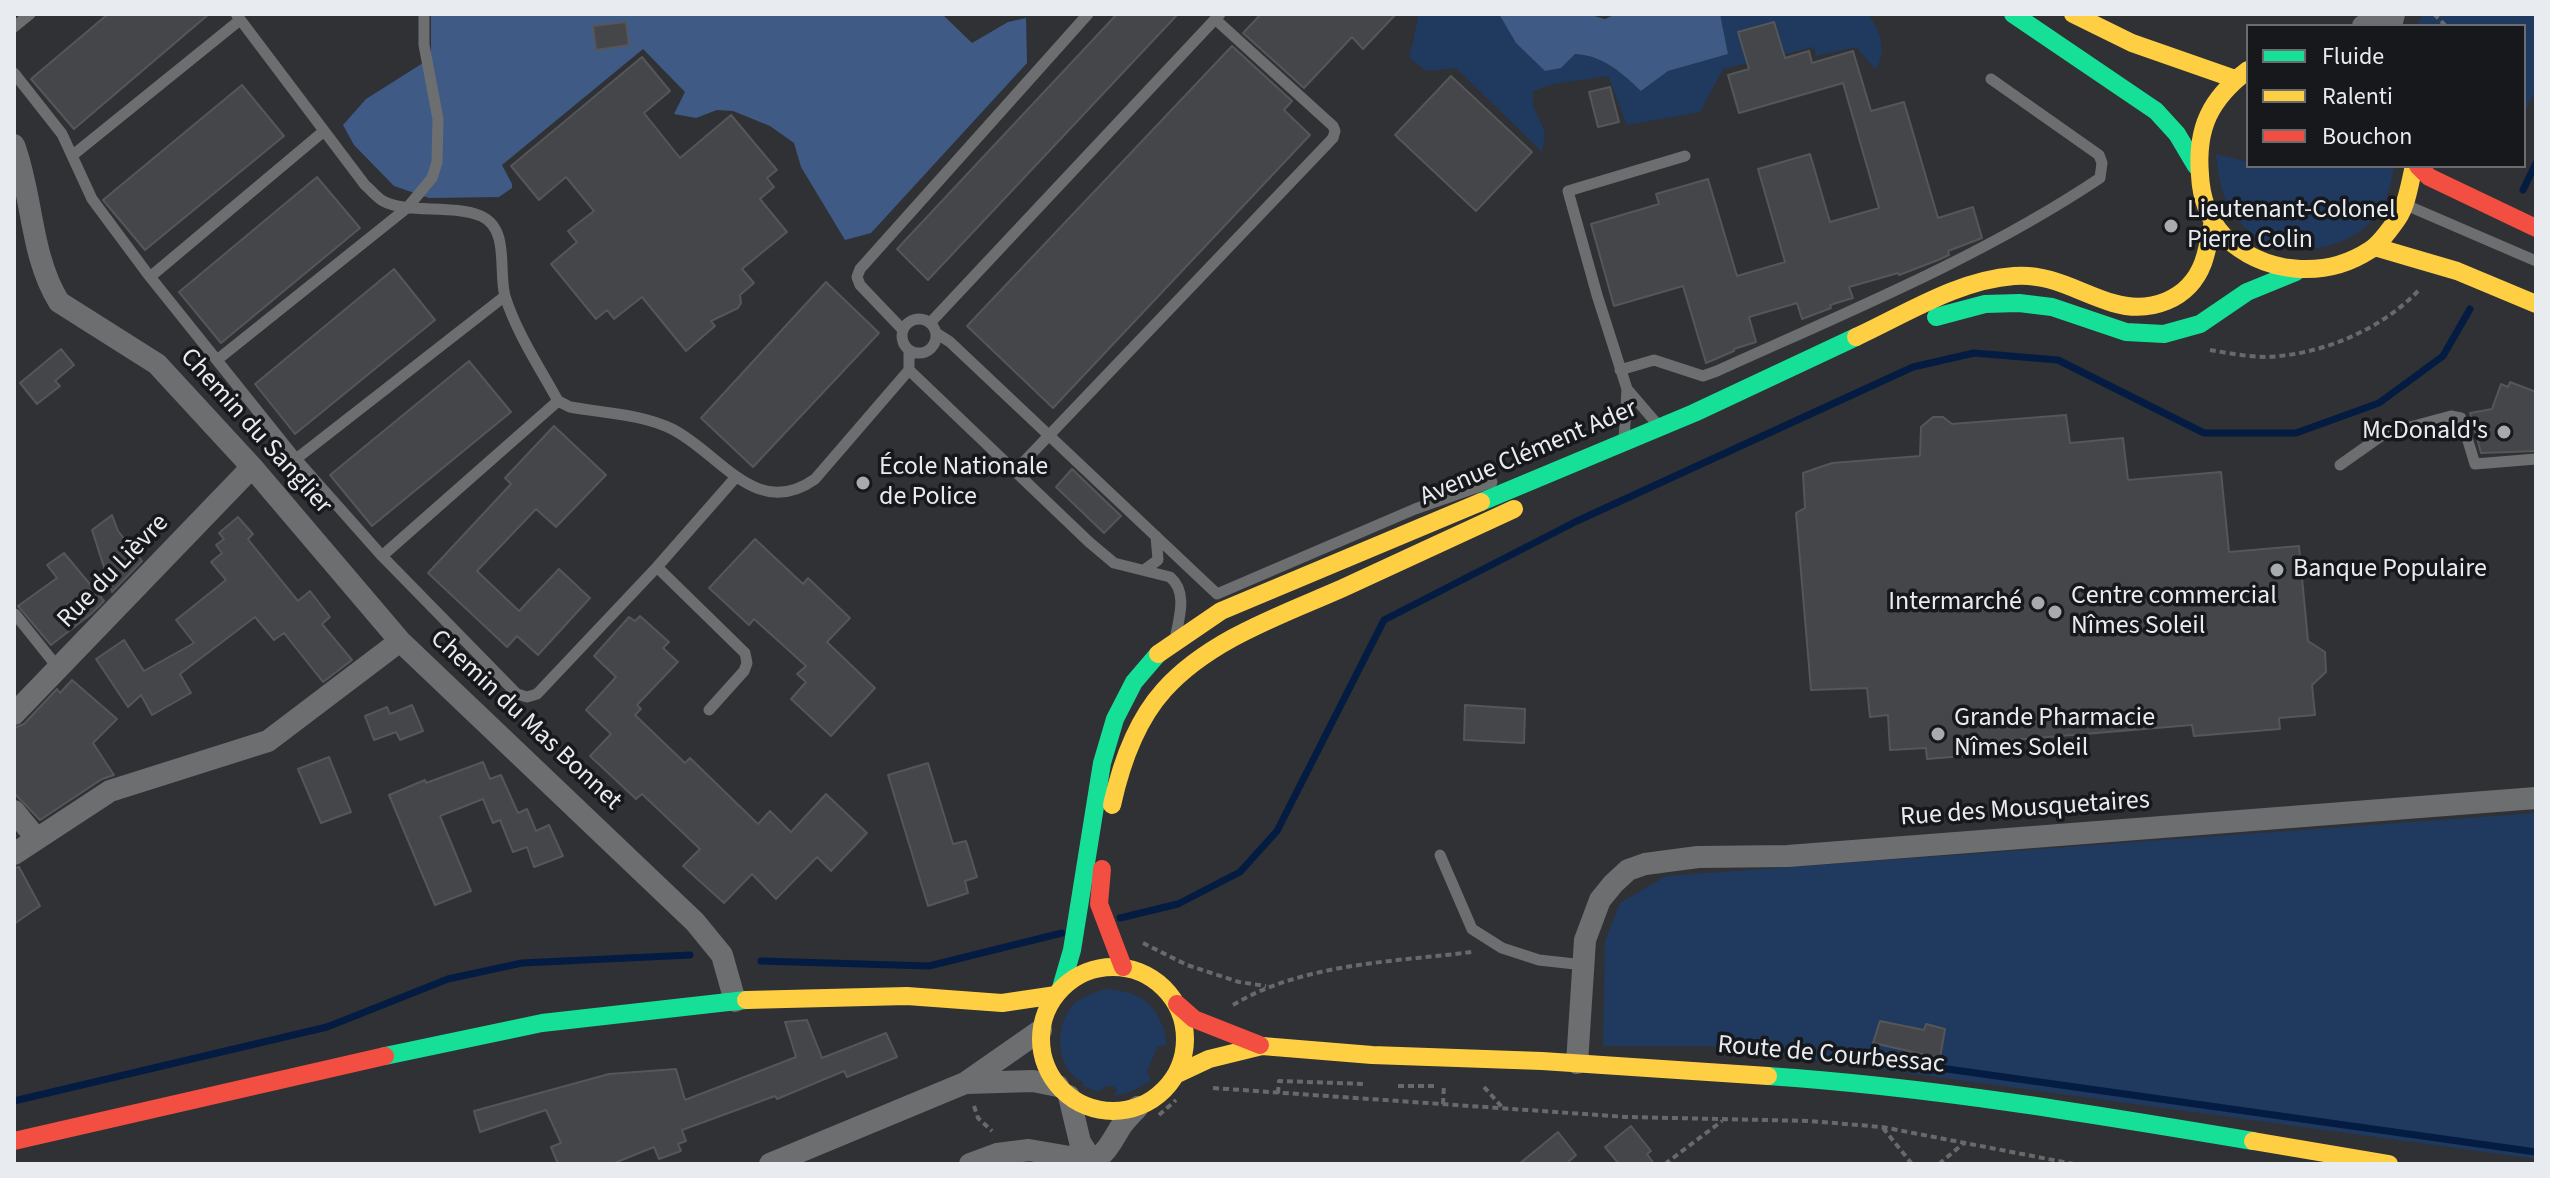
<!DOCTYPE html>
<meta charset="utf-8">
<style>
body{margin:0}
#map{position:relative;width:2550px;height:1178px;overflow:hidden;background:#2f3134;font-family:"Source Sans 3",sans-serif}
canvas{display:block}
.frame{position:absolute;inset:0;border:16px solid #e8ebf0;pointer-events:none}
.legend{position:absolute;left:2246px;top:24px;width:280px;height:144px;box-sizing:border-box;background:#16181b;border:2px solid #6a6c70;margin:0;padding:10px 14px;list-style:none;font-size:24px;color:#e8ebf0}
.legend li{display:flex;align-items:center;gap:16px;height:40px}
.legend b{width:40px;border:2px solid #6a6c70}
</style>
<div id="map">
<canvas width="2550" height="1178"></canvas>
<div class="frame"></div>
<ul class="legend">
<li><b style="height:10px;background:#16e098"></b>Fluide</li>
<li><b style="height:10px;background:#ffcf43"></b>Ralenti</li>
<li><b style="height:10px;background:#f24e42"></b>Bouchon</li>
</ul>
</div>
<script>
const ctx = document.querySelector('canvas').getContext('2d');
ctx.lineJoin = 'round';
function fillPath(path, color) { ctx.fillStyle = color; ctx.fill(path, 'evenodd'); }
function trace(path, color, width, dash) { ctx.strokeStyle = color; ctx.lineWidth = width; ctx.lineCap = dash ? 'butt' : 'round'; ctx.setLineDash(dash || []); ctx.stroke(path); }
function write(font, color, halo, rows, align = 'center') {
  ctx.font = font + ' "Source Sans 3",sans-serif'; ctx.lineWidth = 7; ctx.setLineDash([]); ctx.textBaseline = 'middle'; ctx.strokeStyle = halo; ctx.fillStyle = color; for (const [text, x, y, turn = 0] of rows) {
    ctx.save(); ctx.translate(x, y); ctx.rotate((+turn || 0) * Math.PI / 180); ctx.textAlign = isNaN(turn) ? turn : align; if (halo) ctx.strokeText(text, 0, 0); ctx.fillText(text, 0, 0); ctx.restore();
  }
}
fillPath(new Path2D(`
 M1419,14H1499L1516,43L1561,68L1575,54C1603,55 1622,73 1641,91L1668,71L1728,54L1720,14H1868C1881,33 1887,48 1876,70L1856,47L1816,56L1814,47L1723,69L1700,112L1627,125L1608,76L1553,84L1533,91V106L1545,132L1542,152L1456,68L1427,71L1409,58Z
 M2423,14H2536V89L2524,114V26H2416Z
 M2216,154L2248,162V166H2394C2391,184 2388,203 2375,217C2337,261 2259,262 2229,207C2220,190 2218,173 2216,154Z
 M2536,813V1159L1710,1046H1603L1605,941L1620,903L1666,876Z
 M1105,989C1142,991 1161,1006 1167,1044L1157,1047L1147,1072L1151,1080C1138,1089 1128,1094 1113,1096L1117,1091L1113,1086H1107L1098,1092L1083,1086V1082C1055,1070 1053,1023 1075,1003C1083,997 1095,992 1105,989Z`), '#20395e');
fillPath(new Path2D(`
 M431,14H942L972,43L1008,22L1026,18L1027,63L871,233L845,240L801,167L794,143L770,126L733,111L717,110L696,118L674,114L685,92L643,49L502,165L512,184V188L499,197L429,198L394,186L354,145L343,125L366,99L431,58Z
 M1499,14H1587L1605,19L1616,14H1720L1728,54L1668,71L1641,91C1622,73 1603,55 1575,54L1561,68L1545,71L1516,43Z`), '#3f5b85');
trace(new Path2D(`
 M2523,190L2536,163
 M1120,918L1178,904L1240,872L1277,831L1384,620L1577,521L1913,367L1974,353L2058,360L2204,433H2296L2379,403L2443,356L2470,309
 M761,961L929,966L1062,933
 M1841,1054L2536,1152
 M14,1101L327,1027L448,979L522,963L690,955`), '#041b42', 7);
const building = new Path2D(`
 M108,14H209L74,129L31,79Z
 M1117,14H1178L928,280L897,249Z
 M1261,14H1396L1363,49L1352,37L1304,88L1243,33Z
 M626,22L629,45L596,50L593,26Z
 M1774,22L1785,58L1809,51L1812,63L1853,51L1871,111L1904,102L1938,218L1973,207L1982,238L1948,251L1949,255L1938,260L1899,275L1898,273L1849,287L1853,298L1830,305L1831,308L1802,319L1797,303L1749,317L1756,342L1734,349V351L1706,363L1683,286L1614,306L1591,224L1659,204L1656,194L1708,179L1737,276L1785,262L1758,169L1810,154L1830,222L1879,208L1843,83L1739,113L1728,75L1749,69L1738,32Z
 M1232,46L1292,101L1284,110L1310,135L1053,408L967,326Z
 M642,57L670,91L644,113L680,158L731,115L777,170L767,178L774,187L760,199L787,232L742,269L754,283L740,295L741,303L738,308L711,321L715,326L686,351L642,297L614,319L607,310L596,319L551,264L577,242L568,231L594,211L566,177L539,200L511,166Z
 M1451,76L1532,152L1476,211L1395,135Z
 M242,85L284,136L145,250L103,200Z
 M1610,87L1619,122L1598,127L1589,92Z
 M317,177L360,228L221,343L179,292Z
 M394,269L435,320L295,434L255,384Z
 M826,282L879,333L753,467L701,418Z
 M61,349L74,365L55,381L60,386L37,404L20,383Z
 M469,361L511,412L372,526L330,475Z
 M2510,382L2536,392V451L2481,453L2470,413L2492,409L2501,384L2508,387Z
 M2066,415L2070,443L2123,438L2128,480L2221,472L2229,552L2299,546L2308,641L2325,652L2326,672L2312,685L2315,715L2279,718L2280,729L2194,736L2192,725L2012,740V752L1927,759L1926,748L1890,750L1888,715L1870,717L1867,688L1811,690L1796,513L1805,508L1803,473L1832,463L1920,456L1921,427L1933,417H1943L1952,424Z
 M554,426L606,475L556,527L536,509L477,571L519,611L559,569L590,598L538,655L517,636L507,647L428,573L511,484L505,478Z
 M1072,469L1121,516L1104,533L1056,487Z
 M112,515L118,531L142,561L112,592L92,530Z
 M238,517L253,534L248,539L255,548L298,601L310,591L330,617L322,624L352,660L323,682L284,633L274,640L255,617L180,674L191,693L152,715L141,695L128,707L96,659L124,640L144,671L194,643L176,620L226,580L211,562L222,553L216,545L224,539L219,533Z
 M755,539L803,584L808,578L850,618L827,642L875,688L831,736L791,699L806,682L797,674L806,666L754,619L749,625L709,588Z
 M64,553L104,601L91,614L51,645L18,606L57,578L47,565Z
 M640,616L669,642L663,648L678,662L637,705L641,709L635,715L685,763L690,758L758,824L770,811L791,832L826,794L867,833L831,871L817,857L776,899L752,874L724,903L683,866L700,849L642,794L636,799L590,756L611,734L586,710L616,677L594,656L629,617L635,621Z
 M72,680L117,719L93,743L114,775L102,779L40,820L14,793V728L24,724L57,689L60,693Z
 M412,705L423,731L400,740L396,732L374,740L365,716L387,707L390,714Z
 M1465,705L1525,709L1524,743L1464,740Z
 M329,757L351,812L321,823L298,769Z
 M483,762L490,779L501,775L518,813L527,809L536,831L549,825L563,856L534,867L527,847L513,852L500,820L493,823L483,799L440,816L471,891L435,905L389,795L425,780L426,783Z
 M928,763L953,844L966,841L977,877L965,881L968,893L928,906L888,775Z
 M19,867L40,906L14,924V868Z
 M807,1020L822,1058L886,1033L897,1057L847,1077L844,1071L777,1099L775,1096L682,1130L686,1141L678,1144L681,1151L659,1159L654,1147L612,1164H558L551,1147L561,1143L546,1110L480,1132L474,1111L609,1074L676,1069L685,1100L796,1057L785,1022Z
 M1880,1021L1924,1030L1926,1024L1945,1029L1940,1058L1873,1043Z
 M1631,1126L1651,1151L1647,1154L1654,1164H1619L1605,1147Z
 M1558,1132L1576,1155L1566,1164H1519Z`);
fillPath(building, '#454649');
trace(building, '#545659', 2);
trace(new Path2D(`
 M2434,14L2446,26
 M2210,350C2228,353 2248,357 2266,357C2321,355 2381,330 2419,290
 M1143,943L1187,965L1239,982L1266,986
 M1233,1005C1303,963 1393,962 1472,952
 M1398,1086H1437
 M1484,1087L1502,1107
 M1213,1088L1627,1117L1810,1121L1882,1127L2074,1164
 M1278,1093L1279,1081L1366,1084
 M1443,1104L1444,1084
 M974,1106L978,1118L992,1131
 M1159,1115L1176,1100
 M1883,1128L1912,1164
 M1665,1164L1722,1121
 M1939,1164L1964,1143`), '#68696b', 4, [6, 4]);
trace(new Path2D(`
 M236,14L365,185C371,190 377,198 383,201C406,214 453,204 481,216C510,229 498,271 505,296C516,332 540,368 558,401L570,407C603,413 642,414 672,429C720,453 756,521 815,479L909,370
 M14,27L30,14
 M14,73L62,134L92,199L147,273L296,459L382,556L517,694L527,697L537,694L657,567L736,477
 M73,155L240,20
 M2406,205L2536,261
 M150,277L324,131
 M902 336a17 17 0 1 1 34 0a17 17 0 1 1-34 0Z
 M930,323L1220,14
 M903,330L860,285L857,277L860,269L1088,14
 M936,333L950,342L1217,594L1415,509L1492,482
 M909,350V370L1089,542L1114,563L1170,577C1187,591 1180,615 1176,634
 M217,360L407,208L432,178L437,162L438,119L424,45V14
 M1620,370L1654,360L1703,376L1717,371C1847,312 1982,257 2100,178L2102,163L2099,155L1991,79
 M1627,389L1658,425
 M1624,440L1627,389L1597,295L1568,191L1685,156
 M296,459L505,296
 M2340,465L2384,434L2451,416L2461,418L2475,464L2536,459
 M1015,471L1333,138L1335,131L1333,126L1215,19
 M382,556L558,401
 M657,567L745,653L747,663L744,671L709,710
 M1144,570L1158,560L1156,536
 M15,614L59,669
 M1440,855L1472,929L1502,948L1539,960L1584,965`), '#6d6e70', 11);
trace(new Path2D(`
 M2363,26L2379,14
 M2391,26L2394,14
 M14,145C33,196 30,255 59,302L157,364L252,467L400,641
 M14,714L252,467
 M14,811L36,838
 M14,854L110,791L268,741L400,641L695,922L722,955L735,1001
 M1577,1063L1585,940L1600,900L1613,884L1628,870L1645,864L1698,857L1788,856L2536,798
 M966,1083L1033,1081L1058,1086
 M1069,1096L1080,1142L1094,1164
 M770,1164L965,1083L1041,1030
 M970,1164L997,1154L1029,1150L1093,1161
 M1082,1164C1105,1158 1109,1146 1120,1128C1125,1120 1132,1114 1138,1107`), '#6d6e70', 22);
trace(new Path2D(`
 M2013,14L2156,111L2177,134L2196,166
 M1936,317L1985,304L2019,303L2052,307L2126,332L2164,334L2200,324L2247,292L2296,272
 M1481,502L1694,413L1856,337
 M1061,988L1072,950L1102,763L1115,719L1134,682L1158,654
 M385,1056L542,1023L746,1000
 M1768,1076C1931,1087 2092,1114 2253,1141`), '#16e098', 18);
trace(new Path2D(`
 M2073,14L2132,43L2235,79
 M2248,70C2210,99 2196,128 2200,175C2201,196 2208,220 2224,236C2263,274 2324,280 2370,250C2380,244 2391,228 2398,218C2407,205 2410,182 2414,166
 M2375,247L2457,271L2536,304
 M1856,337C1906,314 1958,280 2014,276C2052,273 2079,293 2113,303C2150,314 2189,300 2203,263C2208,249 2210,235 2213,221
 M1158,654L1221,611L1481,502
 M1112,805C1121,764 1136,721 1164,690C1210,639 1282,615 1343,588C1400,562 1457,535 1514,509
 M1041 1039a72 72 0 1 1 144 0a72 72 0 1 1-144 0Z
 M746,1000L907,996L1002,1003L1056,995
 M1177,1074L1209,1059L1262,1046L1372,1055L1542,1061L1768,1076
 M2253,1141L2389,1164`), '#ffcf43', 18);
trace(new Path2D(`
 M2418,166L2429,177L2536,228
 M1102,869L1099,904L1123,967
 M1177,1004L1194,1019L1260,1045
 M14,1141L385,1056`), '#f24e42', 18);
for (const [x, y, r, color] of [
 [2171,226,8,"#a7aaae"],
 [2504,432,8,"#a7aaae"],
 [863,483,8,"#a7aaae"],
 [2277,570,8,"#a7aaae"],
 [2038,603,8,"#a7aaae"],
 [2055,612,8,"#a7aaae"],
 [1938,734,8,"#a7aaae"]
]) { const dot = new Path2D(); dot.arc(x, y, r, 0, 2 * Math.PI); ctx.fillStyle = color; ctx.fill(dot); trace(dot, '#16181b', 3); }
write('26px', '#e8ebf0', '#16181b', [
 ["Lieutenant-Colonel",2187,211],
 ["Pierre Colin",2187,241],
 ["McDonald's",2488,432,"right"],
 ["École Nationale",879,468],
 ["de Police",879,498],
 ["Banque Populaire",2293,570],
 ["Centre commercial",2071,597],
 ["Nîmes Soleil",2071,627],
 ["Intermarché",2022,603,"right"],
 ["Grande Pharmacie",1954,719],
 ["Nîmes Soleil",1954,749]
], 'left');
write('26px', '#e8ebf0', '#16181b', [
 ["Chemin du Sanglier",255,432,48],
 ["Avenue Clément Ader",1529,454,-23],
 ["Rue du Lièvre",114,572,-46],
 ["Chemin du Mas Bonnet",525,721,43],
 ["Rue des Mousquetaires",2025,810,-4],
 ["Route de Courbessac",1831,1056,5]
]);
</script>
